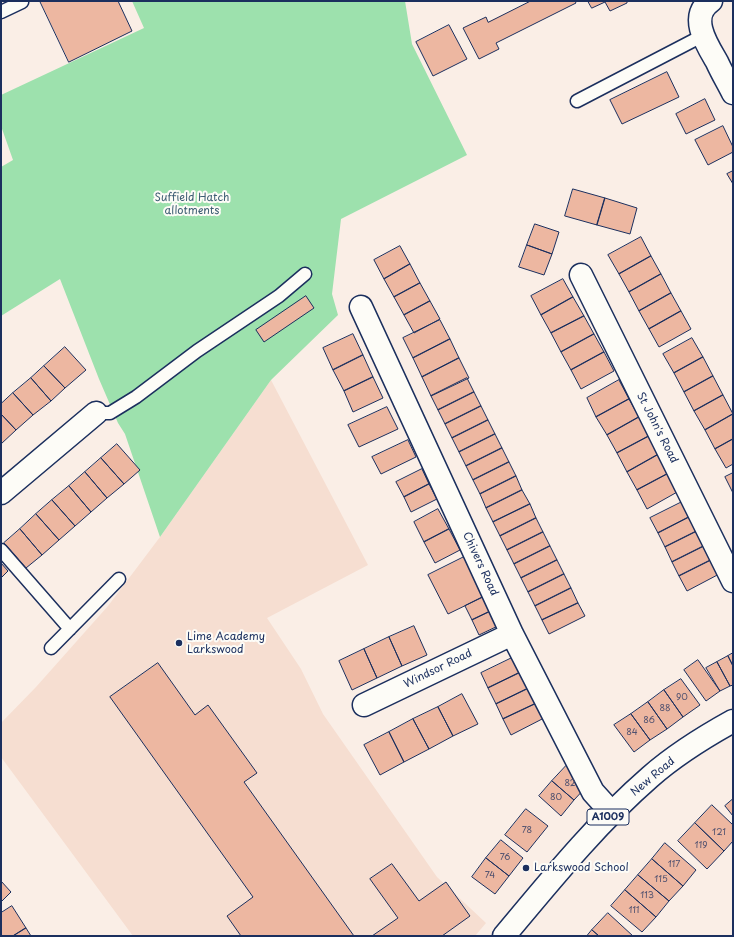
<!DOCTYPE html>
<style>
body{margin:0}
#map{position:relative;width:734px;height:937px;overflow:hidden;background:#faeee6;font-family:"Playpen Sans",sans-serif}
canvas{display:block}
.frame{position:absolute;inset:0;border:2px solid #1b2f5e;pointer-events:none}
</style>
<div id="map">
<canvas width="734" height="937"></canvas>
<div class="frame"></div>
</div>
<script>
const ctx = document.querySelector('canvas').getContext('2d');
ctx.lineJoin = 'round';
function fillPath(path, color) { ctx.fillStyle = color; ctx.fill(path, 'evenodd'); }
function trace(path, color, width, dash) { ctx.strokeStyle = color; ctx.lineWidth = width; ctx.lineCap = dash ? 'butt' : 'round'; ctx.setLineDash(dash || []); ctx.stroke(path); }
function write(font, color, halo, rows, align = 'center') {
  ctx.font = font + ' "Playpen Sans",sans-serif'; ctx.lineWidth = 4; ctx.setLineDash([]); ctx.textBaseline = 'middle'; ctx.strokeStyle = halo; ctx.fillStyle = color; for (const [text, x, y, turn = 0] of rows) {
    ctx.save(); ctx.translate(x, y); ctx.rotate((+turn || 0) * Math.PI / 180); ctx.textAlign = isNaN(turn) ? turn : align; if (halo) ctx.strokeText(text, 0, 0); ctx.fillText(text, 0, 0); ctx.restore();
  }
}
fillPath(new Path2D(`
 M271,380L368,565L267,618L301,669L323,714L437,877L486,923L475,936H133L1,757V723L36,687L108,606L160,537Z`), '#f6ded1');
fillPath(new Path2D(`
 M132,1H259V2L265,1H405L412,44L467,155L341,219L332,294L338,315L271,380L160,537L125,434L118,423L99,379L60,279L1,316V167L13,160L1,126V95L144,28Z`), '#9de1ad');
const building = new Path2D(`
 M40,1H118L132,31L69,62Z
 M531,1H575L576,3L496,43L499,49L479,59L463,28L486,17L488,22Z
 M588,1H627V3L610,11L605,2L592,8Z
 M449,25L467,59L433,76L416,42Z
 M667,72L679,97L622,124L610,100Z
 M705,99L715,120L686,134L676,114Z
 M723,126L733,147V152L708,165L695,140Z
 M733,171V184L727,174Z
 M573,189L605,198L597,225L565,216Z
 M605,198L637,208L630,234L597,225Z
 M535,224L559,232L552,254L527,245Z
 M641,237L651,256L619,274L608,255Z
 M527,245L552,254L544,275L519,267Z
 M400,246L410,264L384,279L374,260Z
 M651,256L661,274L629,292L619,274Z
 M410,264L420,283L394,297L384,279Z
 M661,274L671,293L639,311L629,292Z
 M563,279L573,297L541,315L531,296Z
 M420,283L430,301L404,315L394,297Z
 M671,293L681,311L649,329L639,311Z
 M306,296L314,308L264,342L256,330Z
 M573,297L584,316L551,333L541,315Z
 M430,301L440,319L414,333L404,315Z
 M681,311L691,329L659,347L649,329Z
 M584,316L594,334L561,352L551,333Z
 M440,320L450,339L413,358L403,338Z
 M353,334L363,355L333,370L323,348Z
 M594,334L604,352L571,370L561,352Z
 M692,338L703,357L674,373L663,354Z
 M450,339L459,358L422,377L413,358Z
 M65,347L86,370L65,388L44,366Z
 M604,352L614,371L581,389L571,370Z
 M363,355L373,377L344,391L333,370Z
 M703,357L713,376L684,392L674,373Z
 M459,358L469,378L431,396L422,377Z
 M44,366L65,388L51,401L31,378Z
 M713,376L723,395L694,411L684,392Z
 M373,377L383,398L353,412L344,391Z
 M31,378L51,401L33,415L13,393Z
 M467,378L474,392L438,410L431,396Z
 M619,380L629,399L596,417L587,398Z
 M474,392L481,406L445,424L438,410Z
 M13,393L33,415L16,430L1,414V404Z
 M723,395L733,414L705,430L694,411Z
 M629,399L639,417L607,435L596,417Z
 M481,406L488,420L452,438L445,424Z
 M387,407L398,429L359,447L348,425Z
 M1,414L16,430L1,444Z
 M733,414V439L715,449L705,430Z
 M639,417L649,436L617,453L607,435Z
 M488,420L495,434L459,452L452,438Z
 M495,434L502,448L466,466L459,452Z
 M649,436L659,454L627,472L617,453Z
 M733,439V464L726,468L715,449Z
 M408,440L416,457L381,474L372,457Z
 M117,444L140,470L124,484L101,458Z
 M502,448L509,462L473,480L466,466Z
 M659,454L669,473L637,490L627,472Z
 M101,458L124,484L107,498L85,472Z
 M509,462L516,476L480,494L473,480Z
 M422,469L429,484L404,497L396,482Z
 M85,472L107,498L91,512L69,486Z
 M669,473L679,491L647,509L637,490Z
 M733,473V493L725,477Z
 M516,476L522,490L486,508L480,494Z
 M429,484L437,499L411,512L404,497Z
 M69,486L91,512L75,526L52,500Z
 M522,490L530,504L493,522L486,508Z
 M52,500L75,526L59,540L36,514Z
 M686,500L693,515L658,533L650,518Z
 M530,504L536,518L500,536L493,522Z
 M438,509L449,529L424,542L414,522Z
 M36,514L59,540L42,555L20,529Z
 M693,515L701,529L665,547L658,533Z
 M536,518L543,532L507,550L500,536Z
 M20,529L42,555L26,568L4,543Z
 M449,529L460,550L435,563L424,542Z
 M701,529L708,544L672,562L665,547Z
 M543,532L550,546L514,564L507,550Z
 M708,544L715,558L679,576L672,562Z
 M550,546L557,560L521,578L514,564Z
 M468,555L487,595L448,614L428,575Z
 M715,558L723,572L687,591L679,576Z
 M557,560L564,574L528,592L521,578Z
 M1,563L8,571L1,578Z
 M564,574L571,588L535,606L528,592Z
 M571,588L578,603L542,620L535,606Z
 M487,595L495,609L472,620L465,606Z
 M578,603L585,616L549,634L542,620Z
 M495,609L502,624L479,635L472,620Z
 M414,626L427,655L402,666L389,637Z
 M389,637L402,666L377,678L364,649Z
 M364,649L377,678L352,690L339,661Z
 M733,653V666L728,656Z
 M516,656L523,671L488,688L481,673Z
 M728,656L733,666V685L730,686L717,662Z
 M698,660L720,691L706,701L684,670Z
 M717,662L730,686L720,691L706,668Z
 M158,663L195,715L208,705L257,773L244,782L354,936H241L227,916L253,897L110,697Z
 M523,671L531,687L496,704L488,688Z
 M681,679L700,705L683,717L664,690Z
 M531,687L539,702L503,719L496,704Z
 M664,690L683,717L667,729L648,702Z
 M462,694L478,724L453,736L438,707Z
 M539,702L546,717L511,735L503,719Z
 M648,702L667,729L650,740L631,714Z
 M438,707L453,736L429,749L413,719Z
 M631,714L650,740L634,752L614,725Z
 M413,719L429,749L404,762L389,732Z
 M389,732L404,762L380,775L364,745Z
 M566,766L587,786L574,800L552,781Z
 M552,781L574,800L561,816L539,796Z
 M733,799V816L725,806Z
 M712,805L733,825V841L724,851L695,823Z
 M526,809L548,826L527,852L505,835Z
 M695,823L724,851L707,869L678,841Z
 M501,840L523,858L509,876L486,858Z
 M665,843L696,870L683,886L652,859Z
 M486,858L509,876L495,894L472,877Z
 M652,859L683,886L669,901L638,875Z
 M392,864L419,901L446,882L470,916L442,936H372L398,918L370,879Z
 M638,875L669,901L656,917L625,890Z
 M1,881L11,892L1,902Z
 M625,890L656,917L642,932L611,906Z
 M12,906L26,928L13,936H1V913Z
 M608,913L633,936H599L592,930Z
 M26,928L31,936H13Z
 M592,930L599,936H587Z`);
fillPath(building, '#edb7a1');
trace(building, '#1b2f5e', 1);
const lane = new Path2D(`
 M1,12L22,2
 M577,101L702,36
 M96,413H110L136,397L197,351L279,296L305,274
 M1,550L70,629
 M51,648L119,579`);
const street = new Path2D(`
 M711,1C688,16 707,45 717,62C722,73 728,83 733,93
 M581,275L733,581
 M361,307L512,634L593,792L612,813
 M1,493L96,413
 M364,705L512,634`);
const primary = new Path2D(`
 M504,936C550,881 596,824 650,777C675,755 704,737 733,721`);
trace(lane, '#1b2f5e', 15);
trace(street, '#1b2f5e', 25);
trace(primary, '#1b2f5e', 25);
trace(lane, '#fdfcf7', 12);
trace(street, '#fdfcf7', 22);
trace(primary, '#fdfcf7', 22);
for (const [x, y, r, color] of [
 [179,643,4,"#1b2f5e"],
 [526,868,4,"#1b2f5e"]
]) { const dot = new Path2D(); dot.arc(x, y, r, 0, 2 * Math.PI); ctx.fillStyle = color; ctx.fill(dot); trace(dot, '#fdfcf7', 1.5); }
write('9px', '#50516f', null, [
 ["90",682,698],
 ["88",665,709],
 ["86",649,721],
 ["84",632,733],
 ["82",570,784],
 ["80",556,798],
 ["78",527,831],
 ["121",719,833],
 ["119",701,846],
 ["76",505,858],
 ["117",674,865],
 ["74",490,876],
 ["115",661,880],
 ["113",647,896],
 ["111",634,911]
]);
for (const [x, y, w] of [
 [608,817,42]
]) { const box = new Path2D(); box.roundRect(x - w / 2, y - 8, w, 16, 3); ctx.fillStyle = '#fdfcf7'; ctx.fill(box); trace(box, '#1b2f5e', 1); }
write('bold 10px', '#1b2f5e', null, [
 ["A1009",608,817]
]);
write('11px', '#3c5c72', '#fdfcf7', [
 ["Suffield Hatch",192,198],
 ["allotments",192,211]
]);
write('11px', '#1b2f5e', '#fdfcf7', [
 ["St John's Road",657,428,63],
 ["Chivers Road",480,564,65],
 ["Windsor Road",438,669,-26],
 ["New Road",653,777,-40]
]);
write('11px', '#1b2f5e', '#fdfcf7', [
 ["Lime Academy",187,637],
 ["Larkswood",187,650],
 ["Larkswood School",534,868]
], 'left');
</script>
